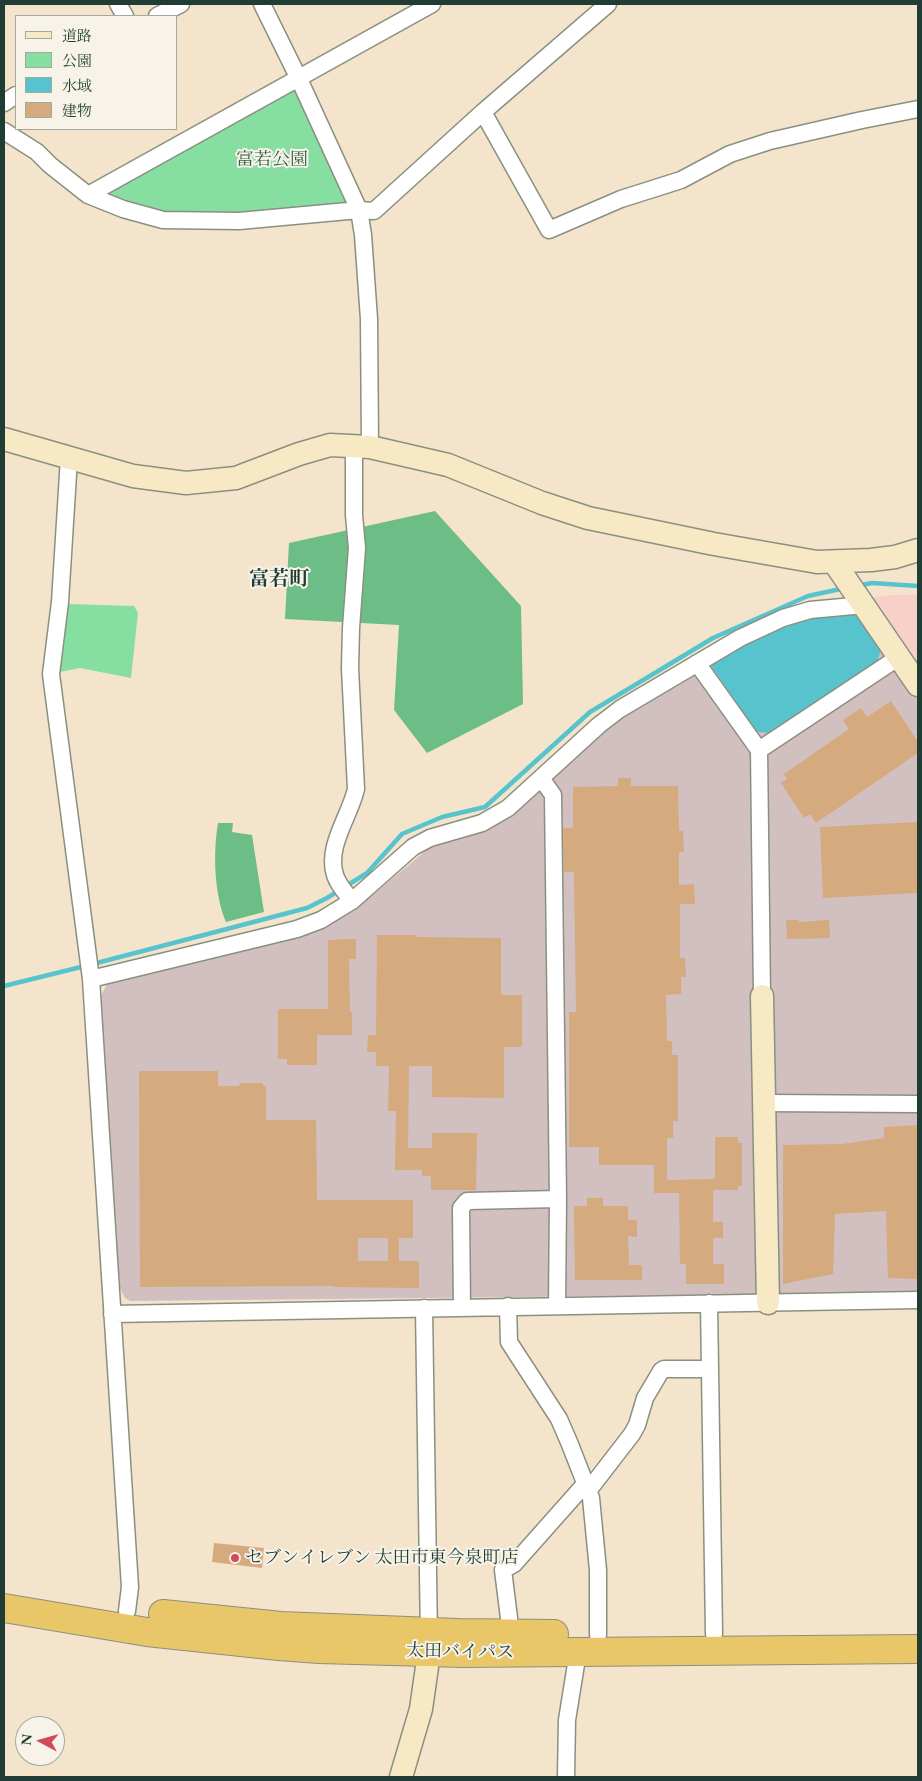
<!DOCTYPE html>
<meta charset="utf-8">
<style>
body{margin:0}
#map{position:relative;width:922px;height:1781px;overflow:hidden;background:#f4e4cc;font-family:"EB Garamond","Noto Serif JP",serif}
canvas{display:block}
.frame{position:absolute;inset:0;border:5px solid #1f3d34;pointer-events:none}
.legend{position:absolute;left:15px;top:15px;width:162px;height:115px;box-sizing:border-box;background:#f7f3e8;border:1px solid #a1aaa0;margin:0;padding:6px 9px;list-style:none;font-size:15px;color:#1f3d34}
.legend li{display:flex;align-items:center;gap:10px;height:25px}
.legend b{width:25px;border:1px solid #a1aaa0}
.north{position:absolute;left:15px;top:1716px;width:50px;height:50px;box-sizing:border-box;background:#f7f3e8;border:1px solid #a1aaa0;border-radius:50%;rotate:276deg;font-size:14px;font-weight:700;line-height:20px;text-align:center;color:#1f3d34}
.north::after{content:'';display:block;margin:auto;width:18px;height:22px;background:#d1495b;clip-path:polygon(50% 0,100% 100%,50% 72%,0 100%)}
</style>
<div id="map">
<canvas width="922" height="1781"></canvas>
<div class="frame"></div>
<ul class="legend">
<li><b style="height:6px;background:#f6e9c3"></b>道路</li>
<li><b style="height:14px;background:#87dea1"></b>公園</li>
<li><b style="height:14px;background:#57c4cd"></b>水域</li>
<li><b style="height:14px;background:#d5aa7e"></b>建物</li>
</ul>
<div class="north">N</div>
</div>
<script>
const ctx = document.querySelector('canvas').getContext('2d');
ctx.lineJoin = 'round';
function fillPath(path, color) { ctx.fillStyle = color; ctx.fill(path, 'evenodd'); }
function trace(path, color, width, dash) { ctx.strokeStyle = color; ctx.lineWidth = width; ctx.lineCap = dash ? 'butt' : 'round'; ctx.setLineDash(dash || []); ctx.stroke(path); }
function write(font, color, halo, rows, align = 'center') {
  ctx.font = font + ' "EB Garamond","Noto Serif JP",serif'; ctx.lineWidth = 4; ctx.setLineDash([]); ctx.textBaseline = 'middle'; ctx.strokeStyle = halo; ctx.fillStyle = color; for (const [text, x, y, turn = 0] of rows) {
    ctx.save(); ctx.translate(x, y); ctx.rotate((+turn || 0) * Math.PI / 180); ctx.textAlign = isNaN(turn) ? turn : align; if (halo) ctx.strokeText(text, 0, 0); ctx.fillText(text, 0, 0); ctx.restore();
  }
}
fillPath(new Path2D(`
 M891,595H918V674L865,598Z`), '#f7d1c8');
fillPath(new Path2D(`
 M854,612L882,647L918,700V1293L130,1301L125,1298L120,1288L100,998L107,984L286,940L328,925L352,912L429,848L511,815L599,736L625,717L688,680L709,663Z`), '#d2bfc0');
fillPath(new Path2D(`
 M299,79L359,210L163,220L88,195Z
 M67,604L134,606L138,613L131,678L80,668L60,672L61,644Z`), '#87dea1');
fillPath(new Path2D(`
 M435,511L521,606L523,704L427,753L394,710L399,625L285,619L289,543Z
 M218,823H233L232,832L252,835L264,912L226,922C214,894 213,852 218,823Z`), '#6dbd87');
fillPath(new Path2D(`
 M853,613L882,648L878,658L880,660L771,733L757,732L709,663L744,642L812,615Z`), '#57c4cd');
trace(new Path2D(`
 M857,586L872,583L918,586
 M93,964L307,908L327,898L367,873L402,834L442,817L485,807L590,712L713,638L808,596L845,588
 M4,986L85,966`), '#57c4cd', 4.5);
fillPath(new Path2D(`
 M891,701L918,742V753L816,823L810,814L804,818L781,783L787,779L784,774L849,729L843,720L861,708L867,717Z
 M618,778H631V786H678L679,831H683L684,852H679V885L694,884L695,904H680V958H685L686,977H681V994L666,995L667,1041H672V1055H678V1121H673V1138H667V1180L715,1179V1137H738V1143H742V1186H738V1190H713V1222H723V1238H713V1264H724V1284H686V1264H680L679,1193H654V1165H599V1147H569V1012H576L574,872H564L563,828H573V787L618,786Z
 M918,822V893L823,898L820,827Z
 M786,920H799V922L829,920L830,938L787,939Z
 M377,935H417V937L501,938V995H522V1047H504V1098L432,1097V1066H409L408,1148H432V1133H477L476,1190H431V1176H422V1170H395L396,1111H388L389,1066H376V1052H367L368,1035H376Z
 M356,939V959H349L350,1012H352V1035H317V1065H287V1059H278V1009H328V940Z
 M139,1071H218V1086H239L240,1083H263V1086H266V1120H316L317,1200H413V1238H399V1261H419V1288L333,1287V1286L140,1287ZM358,1238H388V1261H358Z
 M918,1125V1279L888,1278L886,1211L835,1214L833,1274L783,1284V1145L842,1144L884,1138V1127Z
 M587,1198H603V1206H628V1220H637V1237L628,1236L629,1265H642V1280H575L574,1206H587Z
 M214,1543L264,1548L262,1568L212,1562Z`), '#d5aa7e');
const street = new Path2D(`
 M118,4L125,16
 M262,4L299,79L359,210L363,235L369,319L370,447
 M157,16L181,4
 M4,103L16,95
 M483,112L549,230L621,199L681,180L730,154L770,141L862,120L918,109
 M4,131L37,152L50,165L88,195L123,209L163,220L239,221L359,210L374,211L483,112L608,4
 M88,195L432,4
 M69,458L60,602L51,674L91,979L130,1587L127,1611
 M697,663L759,750L762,996
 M759,750L899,657
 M541,778L553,795L558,1199L557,1306
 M352,901C346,893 338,885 335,875C326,846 350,816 356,789L350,668L351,628L357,548L354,515V446
 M91,979L297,929L321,920L352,901L413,847L430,838L482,823L508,808L599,725L620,709L740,638L783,618L810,610L864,605
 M765,1103L918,1104
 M709,1303L714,1634
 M508,1306L509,1342L559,1419L569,1442L591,1498L598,1570V1635
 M462,1307L461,1208L467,1201L558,1199
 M424,1308L429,1639
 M112,1314L918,1300
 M588,1491L632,1434L637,1425L645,1398L661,1371L664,1369H710
 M511,1634L503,1570L514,1564L585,1484
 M566,1777L567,1720L578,1652`);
const secondary = new Path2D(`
 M4,439L133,476L186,483L236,478L299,454L330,445L370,447L448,465L542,503L588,518L714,544L817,562L871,560L895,557L918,550
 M834,562L918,685
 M762,996L768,1303
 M401,1777L421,1709L429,1653`);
const highway = new Path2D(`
 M4,1608L147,1632L279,1646L319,1649L462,1653L918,1649
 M163,1614L281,1626L458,1633L554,1634`);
trace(street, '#8a9080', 19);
trace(secondary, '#8a9080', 25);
trace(highway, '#8a9080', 30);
trace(street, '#fff', 16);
trace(secondary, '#f6e9c3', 22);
trace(highway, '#e9c769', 28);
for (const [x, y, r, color] of [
 [235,1558,5,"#d1495b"]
]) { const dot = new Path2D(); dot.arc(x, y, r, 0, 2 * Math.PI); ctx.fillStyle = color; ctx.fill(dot); trace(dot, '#f7f3e8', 2); }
write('18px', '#345d4a', '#f7f3e8', [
 ["富若公園",272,160]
]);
write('18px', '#1f3d34', '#f7f3e8', [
 ["セブンイレブン 太田市東今泉町店",245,1558]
], 'left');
write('18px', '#1f3d34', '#f7f3e8', [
 ["太田バイパス",460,1652,1]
]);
write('bold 20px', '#1f3d34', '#f7f3e8', [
 ["富若町",279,580]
]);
</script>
